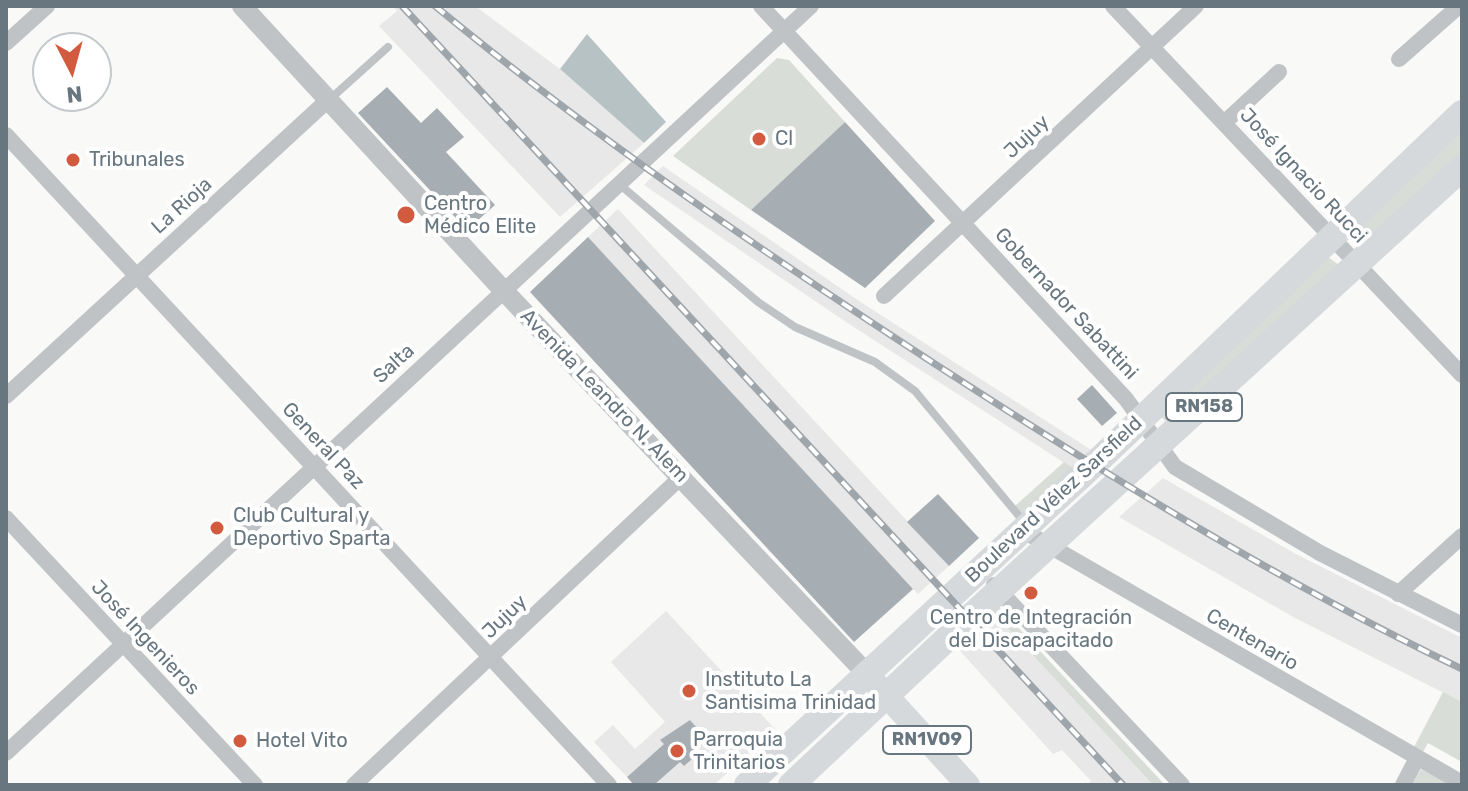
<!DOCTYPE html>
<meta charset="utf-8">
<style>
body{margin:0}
#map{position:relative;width:1468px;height:791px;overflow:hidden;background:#f9f9f7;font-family:Rubik,sans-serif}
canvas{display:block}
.frame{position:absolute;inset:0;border:8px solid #67767f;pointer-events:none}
.north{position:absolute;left:32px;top:32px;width:80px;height:80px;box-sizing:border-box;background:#fff;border:2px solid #c2c8cc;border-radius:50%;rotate:174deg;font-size:22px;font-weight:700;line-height:32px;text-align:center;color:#67767f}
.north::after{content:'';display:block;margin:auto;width:28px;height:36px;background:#d15a3f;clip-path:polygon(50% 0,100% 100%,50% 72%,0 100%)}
</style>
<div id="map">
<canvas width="1468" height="791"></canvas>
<div class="frame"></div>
<div class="north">N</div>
</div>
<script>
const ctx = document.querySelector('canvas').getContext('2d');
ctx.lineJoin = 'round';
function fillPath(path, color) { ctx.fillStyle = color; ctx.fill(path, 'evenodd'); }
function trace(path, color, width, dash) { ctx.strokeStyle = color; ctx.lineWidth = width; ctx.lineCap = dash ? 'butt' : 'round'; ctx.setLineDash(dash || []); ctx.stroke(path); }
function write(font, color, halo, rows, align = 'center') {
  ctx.font = font + ' Rubik,sans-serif'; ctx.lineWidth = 8; ctx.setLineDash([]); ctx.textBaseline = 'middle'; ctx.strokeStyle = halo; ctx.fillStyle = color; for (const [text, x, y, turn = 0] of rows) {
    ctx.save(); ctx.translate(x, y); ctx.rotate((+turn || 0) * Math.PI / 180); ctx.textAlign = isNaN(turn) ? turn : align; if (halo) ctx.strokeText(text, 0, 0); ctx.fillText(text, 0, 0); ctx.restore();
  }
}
fillPath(new Path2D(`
 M393,6H475L560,69L644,143L560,217L379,26L397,11Z
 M663,166L859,301L1096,453L1077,471L846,322L644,185Z
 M618,209L949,566L918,594L588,237Z
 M1163,478L1294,553L1462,638V702L1295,618L1119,517Z
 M990,609L1153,785H1087L1091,781L1062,750L1053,754L953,643Z
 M666,611L775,729L714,785H654L706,738L690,720L661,740L664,744L627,777L594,742L613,725L635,749L665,722L611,662Z`), '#e7e8e7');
fillPath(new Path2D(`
 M777,58L789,60L845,122L751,210L673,156Z
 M1462,126V157L1368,244L1353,228Z
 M1328,257L1339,265L1167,423L1161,416Z
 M1064,462L1077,471L1024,516L1015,506Z
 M998,606L1165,785H1153L990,609Z
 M1443,692L1462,702V762L1428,743L1423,752L1414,747Z
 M1421,769L1453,785H1412Z`), '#d9ddd7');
fillPath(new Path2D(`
 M587,34L666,122L644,143L560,69Z`), '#b7c2c5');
fillPath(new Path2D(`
 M387,87L421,123L437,108L464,137L446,152L495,205L467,230L358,113Z
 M845,122L935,221L865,288L751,210Z
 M588,237L913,589L854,642L530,292Z
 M1092,385L1117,413L1102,426L1077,399Z
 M938,494L979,538L949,566L907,522Z
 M690,720L706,738L695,748L699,753L684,766L680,762L654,785H634L627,777L664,744L660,740Z`), '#a7aeb3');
trace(new Path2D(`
 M329,100L388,47
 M619,184L758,302L795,327L875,362L915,391L1024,522`), '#bfc3c6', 8);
trace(new Path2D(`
 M761,6L1126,399L1175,467L1320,553L1462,625
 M1113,6L1462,375
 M6,43L47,6
 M1399,59L1459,6
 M1225,122L1279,72
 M6,135L609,785
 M884,296L1196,6
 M6,396L328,100
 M6,518L255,785
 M1022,530L1462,783
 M994,585L1182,785
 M1398,594L1462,536
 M6,753L811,6
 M354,785L681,477
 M1403,785L1417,758`), '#bfc3c6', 16);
trace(new Path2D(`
 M242,6L503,290L866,673`), '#bfc3c6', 20);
trace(new Path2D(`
 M866,673L968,785`), '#d5d9db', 24);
trace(new Path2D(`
 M747,785L1105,454L1462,113
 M791,785L969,618L1462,168`), '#d5d9db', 26);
const rail = new Path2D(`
 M402,6L1123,785
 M435,6C594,137 763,252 935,364C1106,475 1278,581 1462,669`);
trace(rail, '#9fa6ab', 7);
trace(rail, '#fff', 4, [12]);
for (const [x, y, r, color] of [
 [759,139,8,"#d15a3f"],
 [73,160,8,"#d15a3f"],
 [406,215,10,"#d15a3f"],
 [217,528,8,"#d15a3f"],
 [1031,593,8,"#d15a3f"],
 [689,691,8,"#d15a3f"],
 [240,741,8,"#d15a3f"],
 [677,751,8,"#d15a3f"]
]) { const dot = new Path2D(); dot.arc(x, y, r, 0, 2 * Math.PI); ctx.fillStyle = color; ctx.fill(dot); trace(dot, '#fff', 3); }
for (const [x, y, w] of [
 [1204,407,76],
 [927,740,88]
]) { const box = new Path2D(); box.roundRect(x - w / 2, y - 14, w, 28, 6); ctx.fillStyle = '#fff'; ctx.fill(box); trace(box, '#67767f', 2); }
write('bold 18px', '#67767f', null, [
 ["RN158",1204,407],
 ["RN1V09",927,740]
]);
write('20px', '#67767f', '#fff', [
 ["Jujuy",1027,137,-43],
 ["José Ignacio Rucci",1303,176,47],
 ["La Rioja",182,206,-42],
 ["Gobernador Sabattini",1066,304,47],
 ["Salta",394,364,-43],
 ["Avenida Leandro N. Alem",604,396,46],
 ["General Paz",323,446,47],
 ["Boulevard Vélez Sarsfield",1054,500,-43],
 ["Jujuy",505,617,-44],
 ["José Ingenieros",145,638,47],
 ["Centenario",1252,640,30]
]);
write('20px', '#67767f', '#fff', [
 ["Cl",775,139],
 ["Tribunales",89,160],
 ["Centro",424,204],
 ["Médico Elite",424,227],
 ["Club Cultural y",233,516],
 ["Deportivo Sparta",233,539],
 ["Centro de Integración",1031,618,"center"],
 ["del Discapacitado",1031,641,"center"],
 ["Instituto La",705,680],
 ["Santisima Trinidad",705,703],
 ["Parroquia",693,740],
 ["Trinitarios",693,763],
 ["Hotel Vito",256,741]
], 'left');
</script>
